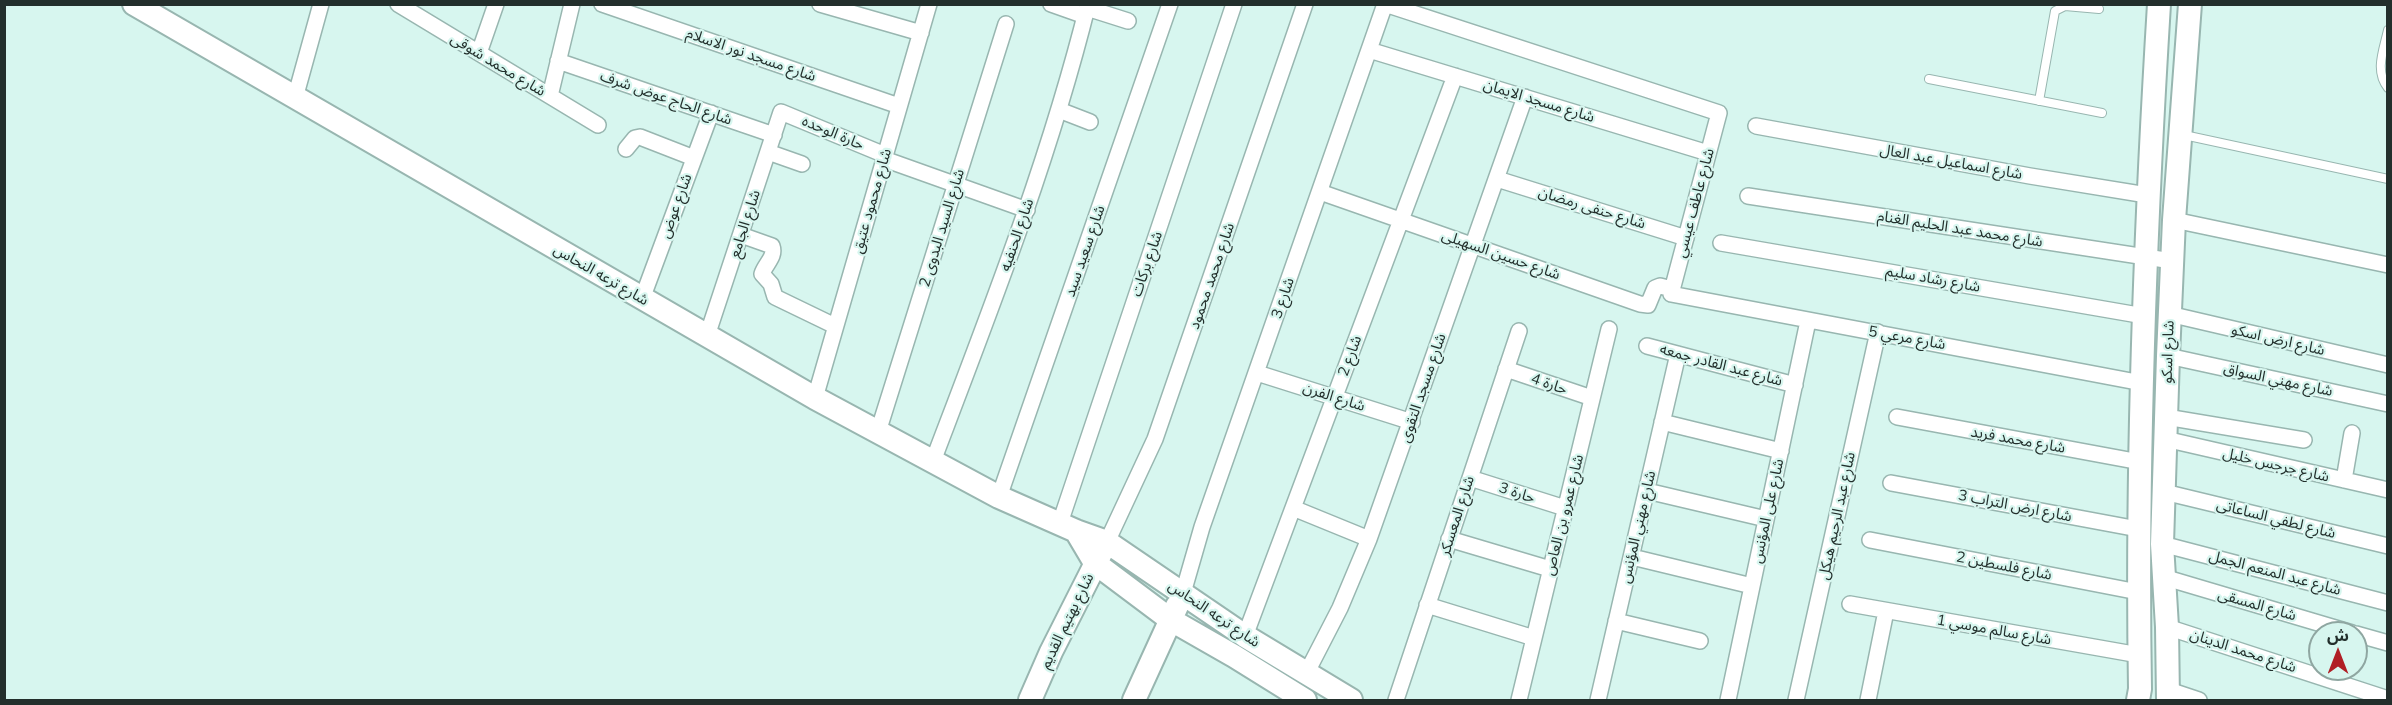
<!DOCTYPE html>
<meta charset="utf-8">
<style>
body{margin:0}
#map{position:relative;width:2392px;height:705px;overflow:hidden;background:#d7f6ef;font-family:Mulish,"Noto Sans Arabic",sans-serif}
canvas{display:block}
.frame{position:absolute;inset:0;border:6px solid #232f2c;pointer-events:none}
.north{position:absolute;left:2308px;top:621px;width:60px;height:60px;box-sizing:border-box;background:#d7f6ef;border:2px solid #8fa6a1;border-radius:50%;rotate:0deg;font-size:16px;font-weight:700;line-height:24px;text-align:center;color:#232f2c}
.north::after{content:'';display:block;margin:auto;width:21px;height:27px;background:#b01e25;clip-path:polygon(50% 0,100% 100%,50% 72%,0 100%)}
</style>
<div id="map">
<canvas width="2392" height="705"></canvas>
<div class="frame"></div>
<div class="north">ش</div>
</div>
<script>
const ctx = document.querySelector('canvas').getContext('2d');
ctx.lineJoin = 'round';
function trace(path, color, width, dash) { ctx.strokeStyle = color; ctx.lineWidth = width; ctx.lineCap = dash ? 'butt' : 'round'; ctx.setLineDash(dash || []); ctx.stroke(path); }
function write(font, color, halo, rows, align = 'center') {
  ctx.font = font + ' Mulish,"Noto Sans Arabic",sans-serif'; ctx.lineWidth = 4.5; ctx.setLineDash([]); ctx.textBaseline = 'middle'; ctx.strokeStyle = halo; ctx.fillStyle = color; for (const [text, x, y, turn = 0] of rows) {
    ctx.save(); ctx.translate(x, y); ctx.rotate((+turn || 0) * Math.PI / 180); ctx.textAlign = isNaN(turn) ? turn : align; if (halo) ctx.strokeText(text, 0, 0); ctx.fillText(text, 0, 0); ctx.restore();
  }
}
const lane = new Path2D(`
 M2388,30C2384,49 2374,71 2388,88
 M1929,79L2102,113
 M2039,101L2055,11L2065,6L2099,9
 M2184,135L2388,179`);
const street = new Path2D(`
 M398,4L598,125
 M602,4L899,106
 M820,4L921,33
 M1051,4L1085,16
 M1385,4L1719,113L1671,294L2142,383
 M1087,8L1128,21
 M1369,50L1708,153
 M479,53L496,4
 M558,61L774,135
 M550,96L572,4
 M295,98L321,4
 M1059,110L1090,122
 M1756,126L2030,176L2147,195
 M626,149L635,138L640,137L694,158
 M768,152L802,164
 M884,159L1027,210
 M1497,179L1686,238
 M1320,192L1640,304L1648,305L1655,288L1660,286L1672,289
 M1748,196L2172,261
 M2174,220L2388,265
 M741,235L772,246C776,257 765,264 762,274L771,284L775,297L835,326
 M1721,243L2144,316
 M642,299L711,113
 M2169,314L2388,365
 M707,336L781,112L885,155
 M1647,346L1795,385
 M2168,356L2388,404
 M1506,369L1592,398
 M1257,373L1412,422
 M815,398L929,4
 M1897,417L2140,462
 M2166,417L2304,440
 M1662,422L1781,451
 M878,432L1006,24
 M2165,439L2388,490
 M933,461C990,311 1049,161 1088,4
 M1470,478L1565,508
 M2344,480L2352,433
 M1891,483L2138,529
 M1647,491L1766,519
 M2164,492L2388,546
 M999,497L1170,4
 M1293,508L1369,539
 M1060,523L1234,4
 M1449,539L1550,569
 M1870,540L2138,592
 M1107,542L1155,439L1305,4
 M2162,544L2388,603
 M1632,557L1752,586
 M2163,577L2352,633
 M1183,593L1202,527L1385,4
 M1850,604L2139,655
 M1427,605L1534,638
 M1616,621L1700,641
 M2167,627L2388,699
 M2356,634L2388,643
 M1245,636L1455,76
 M1306,674L1340,608L1369,539L1525,97
 M2169,690L2199,700
 M1396,700L1519,331
 M1519,700L1609,329
 M1598,700L1678,354
 M1728,700L1808,321
 M1796,700L1878,332
 M1868,700L1886,611`);
const secondary = new Path2D(`
 M134,4L815,398L999,497L1076,531L1107,542L1245,636L1351,700
 M1076,531L1095,563L1171,620L1234,656L1305,700
 M1030,700L1051,652L1102,551
 M1134,700L1177,606
 M2138,700L2140,689C2136,460 2145,232 2159,4
 M2168,700L2167,627L2162,544L2168,356L2174,220L2190,4`);
trace(lane, '#98b6b0', 10);
trace(street, '#98b6b0', 18);
trace(secondary, '#98b6b0', 26);
trace(lane, '#fff', 8);
trace(street, '#fff', 15);
trace(secondary, '#fff', 22);
write('15px', '#232f2c', '#d7f6ef', [
 ["شارع مسجد نور الاسلام",751,55,19],
 ["شارع محمد شوقى",498,65,31],
 ["شارع الحاج عوض شرف",666,98,19],
 ["شارع مسجد الايمان",1539,101,17],
 ["حارة الوحده",833,133,23],
 ["شارع اسماعيل عبد العال",1951,162,10],
 ["شارع محمود عتيق",872,201,-74],
 ["شارع عاطف عيسي",1695,203,-75],
 ["شارع عوض",676,206,-70],
 ["شارع حنفى رمضان",1592,208,17],
 ["شارع الجامع",745,224,-72],
 ["شارع السيد البدوى 2",942,228,-73],
 ["شارع محمد عبد الحليم الغنام",1960,229,9],
 ["شارع الحنفيه",1017,235,-71],
 ["شارع سعيد سيد",1085,251,-71],
 ["شارع حسين السهيلى",1501,255,19],
 ["شارع بركات",1147,264,-71],
 ["شارع ترعه النحاس",601,275,30],
 ["شارع محمد محمود",1212,276,-71],
 ["شارع رشاد سليم",1933,279,10],
 ["شارع 3",1283,298,-71],
 ["شارع مرعي 5",1907,338,10],
 ["شارع ارض اسكو",2278,340,13],
 ["شارع اسكو",2168,352,-88],
 ["شارع 2",1350,356,-70],
 ["شارع عبد القادر جمعه",1721,365,15],
 ["شارع مهني السواق",2278,380,12],
 ["حارة 4",1549,384,19],
 ["شارع مسجد التقوى",1423,388,-71],
 ["شارع الفرن",1334,397,18],
 ["شارع محمد فريد",2018,440,10],
 ["شارع جرجس خليل",2276,465,13],
 ["حارة 3",1517,493,18],
 ["شارع ارض التراب 3",2015,506,11],
 ["شارع على المؤنس",1768,511,-78],
 ["شارع عمرو بن العاص",1564,515,-76],
 ["شارع المعسكر",1457,516,-72],
 ["شارع عبد الرحيم هيكل",1837,516,-78],
 ["شارع لطفي الساعاتى",2276,519,14],
 ["شارع مهني المؤنس",1638,527,-77],
 ["شارع فلسطين 2",2004,566,11],
 ["شارع عبد المنعم الجمل",2275,573,15],
 ["شارع المسقى",2257,605,16],
 ["شارع ترعه النحاس",1214,614,34],
 ["شارع بهتيم القديم",1067,621,-64],
 ["شارع سالم موسي 1",1994,630,10],
 ["شارع محمد الدينان",2243,651,18]
]);
</script>
